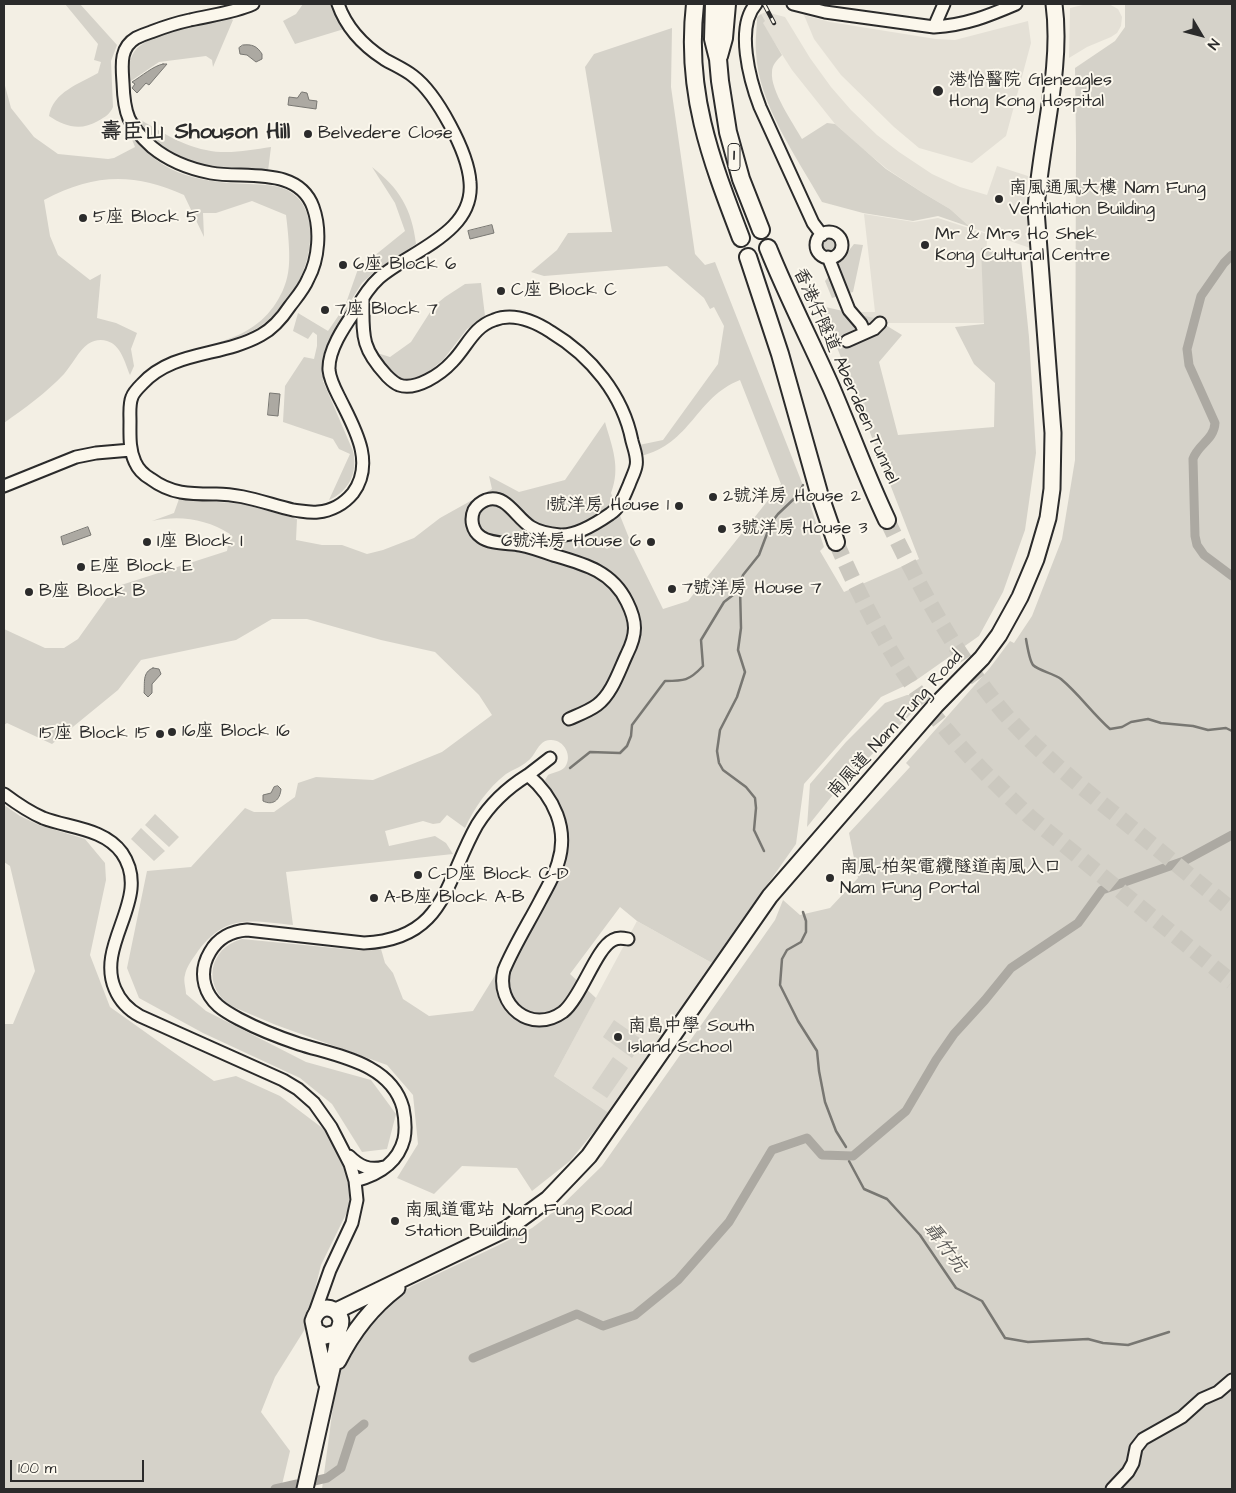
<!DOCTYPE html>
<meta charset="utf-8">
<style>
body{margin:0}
#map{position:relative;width:1236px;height:1493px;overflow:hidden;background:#f3efe4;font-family:"Architects Daughter",sans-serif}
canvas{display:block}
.frame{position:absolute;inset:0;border:5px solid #2b2b2b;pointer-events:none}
.north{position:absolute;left:1176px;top:10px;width:50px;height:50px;-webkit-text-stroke:4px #fbf7ec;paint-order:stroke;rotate:127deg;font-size:14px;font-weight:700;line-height:20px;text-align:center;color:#2b2b2b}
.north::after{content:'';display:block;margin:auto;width:18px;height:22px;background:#2b2b2b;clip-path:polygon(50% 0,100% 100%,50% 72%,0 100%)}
.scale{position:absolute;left:10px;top:1460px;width:134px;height:22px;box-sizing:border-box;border:2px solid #2b2b2b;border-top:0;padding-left:6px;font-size:15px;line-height:18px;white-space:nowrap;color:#2b2b2b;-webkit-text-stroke:4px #fbf7ec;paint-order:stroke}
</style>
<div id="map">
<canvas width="1236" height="1493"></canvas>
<div class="frame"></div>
<div class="north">N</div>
<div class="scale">100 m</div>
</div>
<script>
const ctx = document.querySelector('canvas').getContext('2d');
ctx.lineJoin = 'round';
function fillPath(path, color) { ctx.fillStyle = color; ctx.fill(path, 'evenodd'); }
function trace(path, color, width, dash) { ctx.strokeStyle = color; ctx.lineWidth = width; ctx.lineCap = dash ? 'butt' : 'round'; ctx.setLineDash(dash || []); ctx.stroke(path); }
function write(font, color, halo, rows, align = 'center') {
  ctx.font = font + ' "Architects Daughter","LXGW WenKai TC",sans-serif'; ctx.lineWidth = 4; ctx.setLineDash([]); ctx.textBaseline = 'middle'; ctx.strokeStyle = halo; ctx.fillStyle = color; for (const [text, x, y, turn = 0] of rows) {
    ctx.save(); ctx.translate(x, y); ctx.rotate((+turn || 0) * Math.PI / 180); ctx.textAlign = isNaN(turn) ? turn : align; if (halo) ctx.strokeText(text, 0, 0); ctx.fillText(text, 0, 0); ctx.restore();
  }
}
fillPath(new Path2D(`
 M1087,4H1109L1118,9L1122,17L1121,26L1117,33L1111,37L1087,47L1069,58L1070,8Z
 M766,12L785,17L810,58L831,87L851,110L877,135L899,152L932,174L960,187L987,195L997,166L1028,176L1025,202L1030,248L970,227L950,209L923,193L887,169L863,149L835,124L792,70L762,23L761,14Z
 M804,15L830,22L892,32L936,39L955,40L1028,21L1031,43L1006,136L972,163L919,148L894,127L841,75L814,39Z
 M864,214L914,222L938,218L987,234L985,323H865L858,312H875Z
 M637,921L712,963L609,1113L554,1076Z`), '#e4e0d6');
fillPath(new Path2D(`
 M65,4H80L117,45L111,61L113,107C110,114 105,117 98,121C81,131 65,127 49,116C53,92 79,84 98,73L101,62L94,60L98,44Z
 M303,4H331L337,19L344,29L295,44L283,21L296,14Z
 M1125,4H1232V1489H322L338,1369L368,1322L386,1309L384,1307L396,1296L412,1286L497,1246L532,1228L560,1207L602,1166L775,920L783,900L800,915L830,908L858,878L849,833L910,767L906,763L989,669L1010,641L1014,643L1032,616L1062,539L1075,460L1076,142L1075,68L1115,41L1125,27Z
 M761,14L765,21L763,23L782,55C777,60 772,65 772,72C770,90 793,123 802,139L827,123L835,124L886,169L923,193L950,209L970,227L938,216L913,221L863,213L822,202C797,157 758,104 756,52C755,40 757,28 757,17Z
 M228,17L233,20L213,67L212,60L206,56L159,62L128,83C128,72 128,62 134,52C148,32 204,22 228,17Z
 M672,28L671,87L695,254L705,265L715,262L808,498L824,547L820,551L844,592L919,559L821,306L874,318L902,335L879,362L898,435L994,427L995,383L974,364L955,327L984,324L981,248L1021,258L1029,337L1036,453L1025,530L1003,592L979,636L915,681L881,697L804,784L796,844L712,963L637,921L620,907L570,974L596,998L554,1076L609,1113L570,1161L532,1191L517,1168L462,1166L434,1194L397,1178L418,1144L413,1095L387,1065L276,1025L231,1006C202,987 208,948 242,939L365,951L381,949L385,963L393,973L403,999L429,1016L473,1011L494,977L508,958L562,871L569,842L563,814L550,792L545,780L548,775C554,772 560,772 565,767C573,756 564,739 550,740C538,741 537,753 529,760C523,766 514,769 506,774C487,789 475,807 465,828L447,815L440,823L433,824L423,821L385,831L389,846L435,836L446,843L453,854L286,872L293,925C252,921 226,913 198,951C194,957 186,967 185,975C183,980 186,989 186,994L206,1011L306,1062L371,1080L396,1114L387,1149L362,1152L332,1104L300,1078L203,1033L139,998L127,968L147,871L191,867L245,808L254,812H274L295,797L298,783L316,777L373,780L442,752L492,715L479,695L435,652L381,640L307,619H272L236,640L141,660L118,690L52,744L7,723L4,725V629L45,648H64L78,639L115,587L227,551L230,534C206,519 180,515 152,521L174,513L179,499L243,504L297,519L296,540L322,545H342L367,554L383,550L414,538L440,518L492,489L489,476L519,492L565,480L605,422C612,447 621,467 611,493L633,548L663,609L688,601L781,484L740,380C696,397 691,444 641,456L639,445L663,440L718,364L724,326L714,307L710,309L704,298L667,266L544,276L531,272L557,250L568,233L612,232L585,67L594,54Z
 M4,82L11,108L34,137L58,154L108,159L114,158L135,147L126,125C155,174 195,182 248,184C263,185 280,184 292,193C316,209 313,250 302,274C296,289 277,315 263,324C251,334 233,338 218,343C227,339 238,336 246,331C267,320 284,297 288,273C291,259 288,231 286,215L252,201L216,213H203L204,237L184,195C133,172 93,174 44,200L50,236L58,255L90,280L101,274L97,318L116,323L137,333L131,349L134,366L130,375C125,363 121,345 107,341C101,339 94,340 88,344C79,350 72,365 64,374C46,393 25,408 4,423Z
 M132,115C156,128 179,145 206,150C227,155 250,150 271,147L268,171C251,171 231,173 214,169C179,163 152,145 132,115Z
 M372,167C399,188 412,209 416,244L373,273L362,283L352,299L324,354L322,367L323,381L353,451C358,473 349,491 329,500L350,454L339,449L333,439L283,422L285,386L304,357L314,359L317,346V335L313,332L308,339L293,331L298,313L328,331L345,306L358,269L405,231L395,203Z
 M821 244a8 8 0 1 1 16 0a8 8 0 1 1-16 0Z
 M854,244L863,245L853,292L832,298L825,281Z
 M481,283L485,316L467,329L443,360L427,373L411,380H401L394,376L374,352L390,357L411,342L434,306L445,297L465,284Z
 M907,695H929L832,796L807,827L810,784L846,742L885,703Z
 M4,805L20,816L39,825L85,839L105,863L106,880L90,955L110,1007L214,1081L236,1076L280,1096L325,1130L347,1174L350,1206L321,1265L305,1329L275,1377L261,1412L290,1451L281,1489H4V1024H13L35,971L10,866L4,862Z
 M155,814L179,837L169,847L145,825Z
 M141,828L165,851L154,861L131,839Z
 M614,1020L644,1041L632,1058L603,1037Z
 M613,1057L628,1068L607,1098L592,1088Z`), '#d5d2c9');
const water = new Path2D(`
 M243,45C252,44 257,46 262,54V59L256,62L247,55L240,54L239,48Z
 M163,64H167L149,85L146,83L137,93L132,88L135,84L132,82C142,76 153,66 163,64Z
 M302,92L307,93L309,100L317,101L316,109L288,105L289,97L297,98Z
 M492,225L494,233L470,239L468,231Z
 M270,393L280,394L278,416L268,415Z
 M88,527L91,535L63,545L61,537Z
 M153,668L159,669L161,674L152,684V693L148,697L144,693C145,683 142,672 153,668Z
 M278,786L281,789C280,800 273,806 263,801V795L271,793L274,787Z`);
fillPath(water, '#aca9a2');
trace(water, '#787772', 1);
trace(new Path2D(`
 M740,588L741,628L738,650L745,672L737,697L720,730L717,751L719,763L723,770L746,787L755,798L756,808L754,830L764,851
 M1026,639C1027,645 1030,661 1033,665C1039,671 1053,673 1061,679C1079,694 1092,713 1110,729L1122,727L1131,722L1148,719L1161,723L1193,726L1208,730L1226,728L1232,731
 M570,768L590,752L620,753L627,746L631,736L632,725L665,681C684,681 689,681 703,666L701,640L724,602L737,592L743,575L759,555L771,523L778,514L798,495L803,485
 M803,912L806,921V932L801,942L787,950L782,959L780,985L798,1021L817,1051L819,1071L825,1102L836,1131L846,1147
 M849,1161L864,1189L887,1199L920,1235L956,1288L982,1301L1005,1338L1028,1342L1088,1339L1103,1343L1128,1345L1169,1332`), '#787772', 2.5);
trace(new Path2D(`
 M1232,255L1224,263L1201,296L1187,349L1189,365L1215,423C1214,440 1198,444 1193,459L1195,536L1197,545L1204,555L1232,576
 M473,1358L577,1314L603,1326L635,1315L678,1280L729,1222L772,1150L807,1138L822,1155L853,1156L906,1111L936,1060L954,1034L985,1000L1011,968L1078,923L1102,890L1184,861L1232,835
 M314,1481L327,1478L341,1468L352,1434L364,1424
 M275,1489L297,1484`), '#aca9a2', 9);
trace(new Path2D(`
 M887,520C920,588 956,656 1005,714C1038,751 1076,783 1115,814C1154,846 1193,878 1232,910
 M836,542C865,609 900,676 948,732C973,762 1002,790 1030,817L1232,982`), '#cbc8bf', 16, [16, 8]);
const minor = new Path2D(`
 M253,4C233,13 211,15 190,20C176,23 164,27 151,32C148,33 138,37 136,38C119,48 122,66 123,83C124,114 128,125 152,147C169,161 190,169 211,173C245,179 298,166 313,207C321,229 319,259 308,279C304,289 296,298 290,306C282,318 274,328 261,335C222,357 173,350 142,384C139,387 133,394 132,397C129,404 130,414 130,421C130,435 129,449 135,462C138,469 144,475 151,479C171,494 190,494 213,494C241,493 267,504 293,510C302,511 309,513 318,512C331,511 344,504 353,493C375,463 355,429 341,401C336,391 330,381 329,370C328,350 344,327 355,311C361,300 369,287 379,278C410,251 475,233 470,182C468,152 437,94 413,76C404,69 394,65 384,59C364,46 346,27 338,4
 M756,4C735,27 750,81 760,107L813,223L822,235
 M793,4L825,12L934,27C966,25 988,16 1016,4
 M934,27L944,4
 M816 245a13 13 0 1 1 26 0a13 13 0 1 1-26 0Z
 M828,257L849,310L861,324L865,333
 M363,298C363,335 360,347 387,376C391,380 394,383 399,385C416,391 441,374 452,362C467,347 473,327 494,320C514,312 534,321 551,332C591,356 623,395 632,441C634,449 638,458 636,466C635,472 631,479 629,485C624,496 621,507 610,514C597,523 576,536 560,535C550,534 539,532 531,527C516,518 506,493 486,500C481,502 477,505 474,510C470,519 472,531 481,537C490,544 508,543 520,545C531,547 542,551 553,555C584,564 612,571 627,602C637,622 637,634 627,654C619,671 612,694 597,705C589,711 578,715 569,719
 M847,341L874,329L880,323
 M4,486L76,457L96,453L131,450
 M528,775L550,758
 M4,794C16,803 29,812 43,818C69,828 104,828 122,853C153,898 95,943 115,989C120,1001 129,1010 140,1016L283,1080L298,1089L314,1103L331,1127L350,1164L355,1181L357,1200L352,1223L330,1270L314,1315
 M349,1156C359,1166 369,1171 384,1167
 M355,1181C378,1175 398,1163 404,1139C406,1129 405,1118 403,1108C391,1063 337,1056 299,1044C278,1037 258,1029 239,1019C224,1011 210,1003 205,985C202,974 204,962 210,952C218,938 232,931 247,930L364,943C446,939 445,881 477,825C490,804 507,788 528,775C554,797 569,829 558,863C554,877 546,889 540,901C528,924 514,946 504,970C495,1005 531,1035 563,1012C581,998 596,948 613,940C618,937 623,938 628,939
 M1112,1489L1128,1472L1133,1463L1136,1448L1143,1439L1182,1417L1202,1399L1218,1392L1232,1380`);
const major = new Path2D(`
 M336,1311L508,1228L548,1199L589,1156L770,896L936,705L982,658L999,635L1020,597L1036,559L1048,518L1052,489L1053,433L1036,210C1040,143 1063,69 1054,4
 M316,1331L325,1336L336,1333C353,1313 320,1295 313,1321L326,1382
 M338,1361C352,1333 372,1307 397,1288
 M305,1489L336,1350L339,1329`);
const highway = new Path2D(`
 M695,4C685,92 710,157 741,238
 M714,4L713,39L718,59L720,81L728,132L741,179L761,230
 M719,56L724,38L727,4
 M768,248C787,295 810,340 831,387C850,431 866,476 887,520
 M748,257L780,354L819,493L836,542`);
trace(minor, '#2b2b2b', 15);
trace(major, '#2b2b2b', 19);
trace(highway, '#2b2b2b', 20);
trace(minor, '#fbf7ec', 11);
trace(major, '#fbf7ec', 15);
trace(highway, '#fbf7ec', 16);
const rail = new Path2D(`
 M764,4L774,23`);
trace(rail, '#2b2b2b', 4.5);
trace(rail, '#fbf7ec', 2.5, [8]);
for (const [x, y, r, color] of [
 [938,91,6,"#2b2b2b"],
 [308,134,5,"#2b2b2b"],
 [999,199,5,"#2b2b2b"],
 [83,218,5,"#2b2b2b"],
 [925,245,5,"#2b2b2b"],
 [343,265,5,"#2b2b2b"],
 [501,291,5,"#2b2b2b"],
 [325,310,5,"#2b2b2b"],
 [713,497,5,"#2b2b2b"],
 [679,506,5,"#2b2b2b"],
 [722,529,5,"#2b2b2b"],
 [147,542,5,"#2b2b2b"],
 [651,542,5,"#2b2b2b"],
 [81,567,5,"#2b2b2b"],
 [672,589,5,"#2b2b2b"],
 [29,592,5,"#2b2b2b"],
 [172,732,5,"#2b2b2b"],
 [160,734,5,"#2b2b2b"],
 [418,875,5,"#2b2b2b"],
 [830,878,5,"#2b2b2b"],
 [374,898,5,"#2b2b2b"],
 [618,1037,5,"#2b2b2b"],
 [395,1221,5,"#2b2b2b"]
]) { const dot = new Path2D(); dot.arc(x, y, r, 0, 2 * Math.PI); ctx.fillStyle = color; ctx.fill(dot); trace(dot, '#fbf7ec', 2); }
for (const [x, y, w] of [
 [734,157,12]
]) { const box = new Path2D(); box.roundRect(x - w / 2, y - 13.5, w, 27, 4); ctx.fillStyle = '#fbf7ec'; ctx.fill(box); trace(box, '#2b2b2b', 1); }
write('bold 16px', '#2b2b2b', null, [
 ["1",734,157]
]);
write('18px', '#2b2b2b', '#fbf7ec', [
 ["港怡醫院 Gleneagles",949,81],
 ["Hong Kong Hospital",949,102],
 ["Belvedere Close",318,134],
 ["南風通風大樓 Nam Fung",1009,189],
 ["Ventilation Building",1009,210],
 ["5座 Block 5",93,218],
 ["Mr & Mrs Ho Shek",935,235],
 ["Kong Cultural Centre",935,256],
 ["6座 Block 6",353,265],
 ["C座 Block C",511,291],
 ["7座 Block 7",335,310],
 ["2號洋房 House 2",723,497],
 ["1號洋房 House 1",669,506,"right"],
 ["3號洋房 House 3",732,529],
 ["I座 Block I",157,542],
 ["6號洋房 House 6",641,542,"right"],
 ["E座 Block E",91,567],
 ["7號洋房 House 7",682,589],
 ["B座 Block B",39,592],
 ["16座 Block 16",182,732],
 ["15座 Block 15",150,734,"right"],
 ["南風-柏架電纜隧道南風入口",840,868],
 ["Nam Fung Portal",840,889],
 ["C-D座 Block C-D",428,875],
 ["A-B座 Block A-B",384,898],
 ["南島中學 South",628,1027],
 ["Island School",628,1048],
 ["南風道電站 Nam Fung Road",405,1211],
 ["Station Building",405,1232]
], 'left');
write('18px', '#2b2b2b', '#fbf7ec', [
 ["香港仔隧道 Aberdeen Tunnel",845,376,66],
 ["南風道 Nam Fung Road",896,725,-48]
]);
write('italic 19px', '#585755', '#fbf7ec', [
 ["聶竹坑",944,1248,54]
]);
write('bold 22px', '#2b2b2b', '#fbf7ec', [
 ["壽臣山 Shouson Hill",195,133]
]);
</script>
